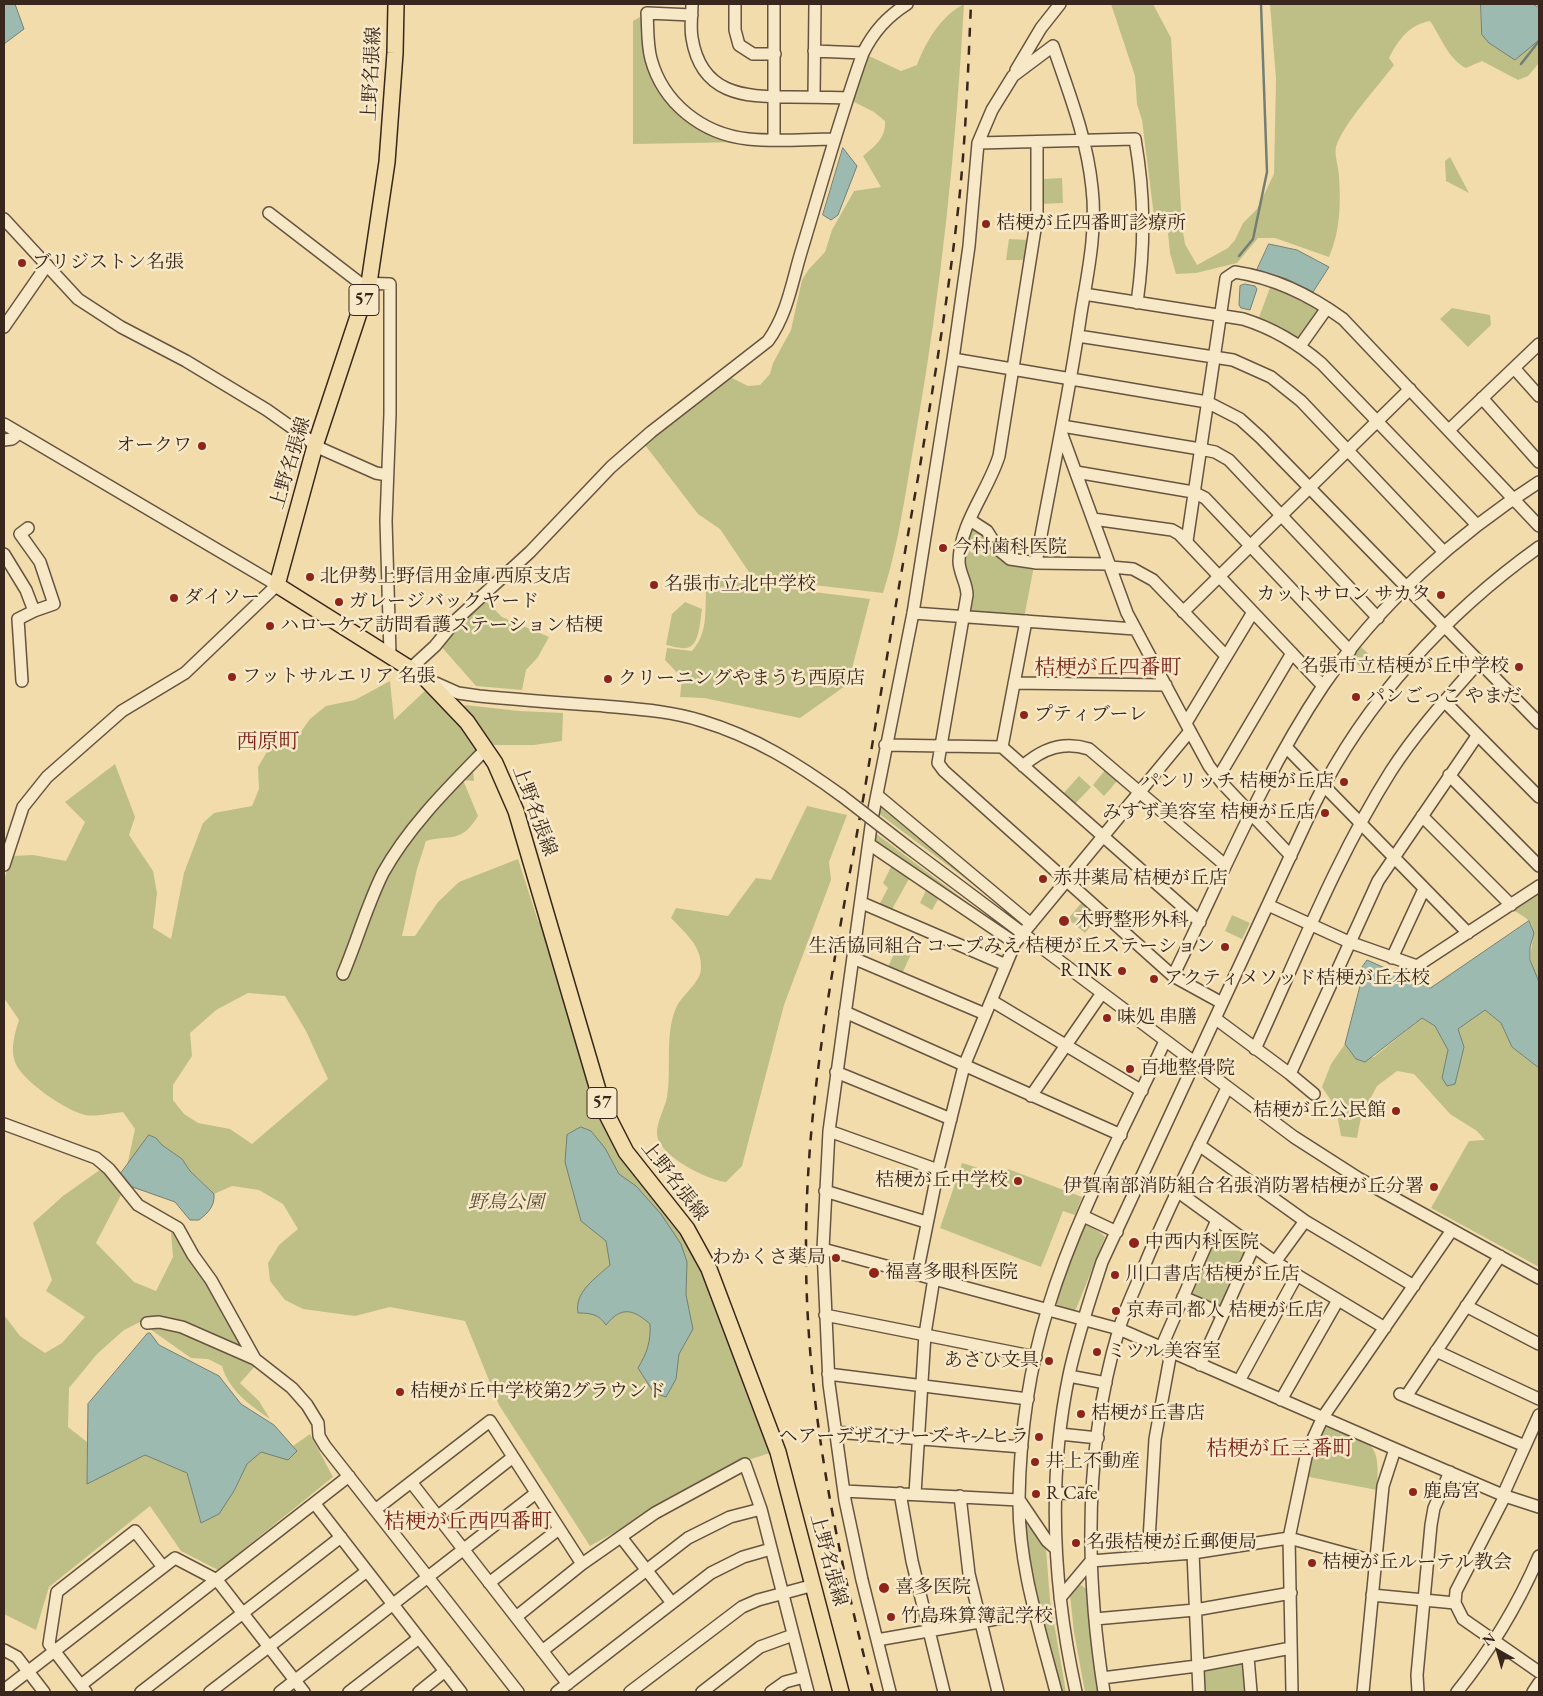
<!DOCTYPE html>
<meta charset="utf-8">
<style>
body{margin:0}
#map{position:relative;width:1543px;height:1696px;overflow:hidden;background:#f2dcab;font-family:"EB Garamond",serif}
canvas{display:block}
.frame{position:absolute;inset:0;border:5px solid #39261c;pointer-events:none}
.north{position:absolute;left:1473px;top:1626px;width:50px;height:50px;-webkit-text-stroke:4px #f7e8c8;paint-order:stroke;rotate:322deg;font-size:14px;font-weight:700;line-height:20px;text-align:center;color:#39261c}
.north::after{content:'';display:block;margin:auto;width:18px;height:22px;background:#39261c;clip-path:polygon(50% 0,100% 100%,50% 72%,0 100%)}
</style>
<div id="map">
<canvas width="1543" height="1696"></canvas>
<div class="frame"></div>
<div class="north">N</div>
</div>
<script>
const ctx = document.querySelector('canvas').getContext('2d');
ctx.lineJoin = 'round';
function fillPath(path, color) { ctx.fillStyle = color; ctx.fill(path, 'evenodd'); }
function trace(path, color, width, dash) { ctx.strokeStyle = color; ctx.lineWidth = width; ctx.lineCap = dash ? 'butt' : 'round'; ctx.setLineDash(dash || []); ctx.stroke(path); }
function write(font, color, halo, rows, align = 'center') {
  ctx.font = font + ' "EB Garamond","Noto Serif JP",serif'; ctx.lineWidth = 5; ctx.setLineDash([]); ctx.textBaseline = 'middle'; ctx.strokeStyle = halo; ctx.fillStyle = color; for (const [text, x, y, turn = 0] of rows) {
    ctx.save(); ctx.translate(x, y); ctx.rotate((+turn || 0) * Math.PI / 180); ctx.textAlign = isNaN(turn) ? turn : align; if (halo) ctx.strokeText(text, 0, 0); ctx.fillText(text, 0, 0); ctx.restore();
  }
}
fillPath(new Path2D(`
 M964,4C956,148 941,291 916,433C906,486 900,541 883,593L753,578L720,529L698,514L645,445L730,377L748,386L760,385L770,374L773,363L791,330L802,280L809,269L825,252L832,230L854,191L881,187L863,156C875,146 886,138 885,121L874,112L852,101L869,56L901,71L917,65C926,41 941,16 964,4Z
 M1111,4H1153L1171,38L1182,226L1185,244L1197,265L1228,248L1235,240L1243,223L1257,209L1274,174L1276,79L1270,4H1481L1482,35L1537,42L1539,40V63L1528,76L1518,80L1482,61L1466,68C1448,59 1441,37 1430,21C1409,25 1399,39 1389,58L1394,65C1379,85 1343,124 1336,147C1334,155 1339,168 1339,177C1341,204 1340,232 1329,257L1275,238H1258L1237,263L1196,273L1176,274L1170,253L1168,233L1154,216L1142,120L1137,104L1135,76Z
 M640,17L644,21L645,36L675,109L748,142L633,144V21Z
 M1450,157L1469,193L1446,181L1445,161Z
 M1062,178L1063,203L1042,204L1043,179Z
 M1009,239L1029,240L1025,260H1006Z
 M1271,285L1321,310L1298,341L1258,320Z
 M1452,308L1490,315L1491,325L1468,347L1440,319Z
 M976,528H978L995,552L1034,566L1024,618L972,614L969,609L964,561L969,531Z
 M718,580L870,599L848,684L800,718L704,698L680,697L682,678L665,660L667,648L692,651C708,633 705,612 706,590Z
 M484,599L502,617L549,637L538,657L526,670L522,690L476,686L439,644Z
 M685,602L702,609C700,620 700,647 686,648C680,649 672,646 666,645L672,614Z
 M1359,645L1374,659L1363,669L1349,658Z
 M390,681L394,720L429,687L479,746L472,757L474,781L463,780L478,816C461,844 451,834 426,841L417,869L402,936H415L438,902L459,882L518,859L538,921L544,928L590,1077L700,1259L773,1452L742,1462L590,1546L499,1405L465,1321L390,1307L355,1316L303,1309L285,1300L270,1281L268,1263L279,1245L298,1229L283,1204L259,1190L232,1186L214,1194L190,1171L182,1159L162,1145L156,1138L150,1135L127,1166L135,1129L123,1112C112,1113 96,1117 85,1115C65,1110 22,1081 15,1062C10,1048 15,1033 19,1020L4,998V880L12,856L33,855L66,861L85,822L65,802L115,764L135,817L129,835L153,871L157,893L153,928L171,939L184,873L203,823L214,813L252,806L259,789L258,767L278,733L298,736L310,719L326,706L355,700ZM248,993L285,996L306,1031L328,1079L252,1144L230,1129L198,1123L184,1114L173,1100V1085L192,1056L190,1033L216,1010Z
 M465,705L519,711L563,713L562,741L534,745H490L462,709Z
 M1106,769L1118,780L1104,796L1093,785Z
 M1079,776L1091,787L1074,805L1062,795Z
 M884,804L1018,918L878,813L879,806Z
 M807,806L847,815L829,862L831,880L784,1005L742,1166L726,1182C708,1180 658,1156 657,1134C656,1123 665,1108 667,1097C672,1070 664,1032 677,1006C683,994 701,982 701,968C702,946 685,933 671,918L676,908L728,916L756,878L771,880Z
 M874,832L1008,933L875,844Z
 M892,865L910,877L891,911L879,905L888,888L883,883Z
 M927,888L940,896L932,910L920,903Z
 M1539,890V982C1521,956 1540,938 1530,922C1526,917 1516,912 1511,909Z
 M1083,901L1099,916L1085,933L1068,919Z
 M1232,915L1250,923L1242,939L1225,931Z
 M897,947L911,954L902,974L888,967Z
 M1485,1009L1501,1023L1512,1047L1539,1068V1267L1431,1208L1469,1141L1485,1140L1477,1131L1450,1114L1414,1074L1397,1071L1377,1086L1361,1117L1357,1138L1341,1136L1336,1108L1322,1087L1331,1064L1345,1044L1356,1059L1374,1057L1422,1018L1435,1026L1448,1050L1446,1061L1455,1084L1464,1047L1458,1029Z
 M962,1163L1004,1176L1008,1169L1082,1197L1075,1215L1063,1211L1041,1267L940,1228Z
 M104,1167L122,1193L96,1243L134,1282L156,1291L173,1257L171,1233H175L257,1364L240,1383L259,1401L270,1419C250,1405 229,1391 222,1366L208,1359L191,1358L140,1322L124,1330L98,1353L69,1388L68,1427L87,1442V1483L145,1455L187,1473L201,1522L234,1491L247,1463L261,1452L297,1451L293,1446L310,1434L333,1477L218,1570L181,1551L150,1506L49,1587L36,1630L4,1614V1315L20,1336L45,1353L62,1343L85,1317L46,1291L52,1280L33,1223L63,1196Z
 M1087,1225L1101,1233L1105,1237L1076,1309L1074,1311L1058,1306L1056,1302L1082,1227Z
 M1223,1228L1247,1246L1248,1252L1223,1305L1218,1308L1192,1297L1189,1291L1217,1229Z
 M1328,1426C1371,1443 1381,1439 1377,1490L1304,1476L1323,1428Z
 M1025,1525L1031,1526L1046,1549L1050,1600L1066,1692H1060C1046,1637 1029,1582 1025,1525Z
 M1081,1585L1090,1592L1101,1692H1085L1074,1632L1070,1595L1075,1588Z
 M1242,1661L1246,1664L1249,1692H1203L1202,1671L1205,1668Z`), '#bebf87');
const water = new Path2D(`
 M4,4H15L24,29L4,44Z
 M1481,4H1533L1539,8V40L1515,60L1489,43L1482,35Z
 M843,148L857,166L838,215L831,220L823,215Z
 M1269,244L1297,250L1329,267L1313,292L1287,279L1257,270Z
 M1245,284L1255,286L1257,289L1250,310L1241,308L1239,305L1240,286Z
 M1529,921L1534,933L1530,947V960L1539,982V1068L1512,1047L1501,1023L1485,1010L1458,1029L1464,1047L1455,1084L1447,1086L1442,1078L1448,1050L1435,1026L1422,1018L1365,1062L1356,1059L1345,1044L1361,982L1362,967L1367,960L1430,988Z
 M581,1127L591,1131L605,1148L619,1174L636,1186L661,1214L681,1244L687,1262L686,1295L693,1329L679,1354L676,1379L666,1397L654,1393L638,1368C647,1353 651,1341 650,1324C634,1310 622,1305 606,1325C599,1314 590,1313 578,1313C574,1292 596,1278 610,1265L606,1241L581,1221L565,1162L567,1135Z
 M149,1135L156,1138L162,1145L182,1159L190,1171L214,1194C215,1206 208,1213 199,1220H190L175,1202L127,1185L119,1176Z
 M148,1333H150L159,1345L219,1376L241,1404L274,1425L297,1451L288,1460L261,1452L247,1464L234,1491L219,1514L201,1523L187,1473L145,1455L87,1484L88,1404Z`);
fillPath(water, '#9cbaaf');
trace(water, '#747f74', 1);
trace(new Path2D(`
 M1537,4L1539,5
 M1521,64L1539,41
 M1239,256L1253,239L1267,172L1261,4`), '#747f74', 2.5);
const minor = new Path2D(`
 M692,4C692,15 690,27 692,38C701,94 743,97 789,97C808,97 827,97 847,98
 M735,4V30L739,45L753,54H775
 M692,15L647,13C648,28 647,44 651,59C663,103 702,134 748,139C776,142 807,139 835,139
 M814,51L863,53
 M1016,70L1041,28L1060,4
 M814,97L815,4
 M774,139V4
 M1037,142V217L999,456C988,491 960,523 959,561C959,573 967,583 967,595L938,763L944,771L1173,976L1222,1003
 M978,143L1135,139C1145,196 1145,245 1137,303
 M269,213L360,283L390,284V414L386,521L390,654
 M4,219L78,299L121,327L186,361L267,410L308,439L315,446L376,473L387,475
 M1084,294L1243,319C1272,328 1299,344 1322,364L1477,525
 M4,327L47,265
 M1078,336L1233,360L1271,377L1301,401L1444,552
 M1300,346L1327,308
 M953,359L1207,402L1240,419L1261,438L1539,723
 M1514,368L1539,396
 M1482,398L1539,462
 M4,424L277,585L185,673L122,711L47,777L23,807L4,865
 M1062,426L1200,449L1215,452L1229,460L1378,618
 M1449,430L1539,344
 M1061,432L1127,613L1190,731L1209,766L1222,783L1291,856
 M4,440L12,439L19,433
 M1076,472L1193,492L1205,498L1350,651
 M1093,519L1172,530L1179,534L1323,686
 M970,520L987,531L999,550L1010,559L1037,563L1109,564
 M1187,541L1226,278L1235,272C1275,278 1310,295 1343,319L1539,526
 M4,554L26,590L34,611L54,604L40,562L20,534L28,528
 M1111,567L1133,569L1153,580L1226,656
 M1183,612L1410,389
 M913,613L1135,629
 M411,668L435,646L457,619L530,552L611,467L651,432L768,341C788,313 792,281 802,249C822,183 840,117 863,53C874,31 887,17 907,4
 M22,681L18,619L34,611
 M431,681L458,693L479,696C521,700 563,703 604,706C637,709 671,711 702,721C755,737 798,764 842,796
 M1014,683L1166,685
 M1444,701L1539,797
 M1186,723L1253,612
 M885,745L1002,747L1200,922
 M1002,747L1026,621
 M1286,747L1468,933
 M1023,766C1043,748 1064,741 1089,749L1225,865
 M1449,775L1539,866
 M1218,778L1292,653
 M877,795L1031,924
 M1422,816L1511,905
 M869,844L1015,943
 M909,848L1294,1137L1358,1178L1539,1278
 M862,903L1006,965
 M1268,905L1349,942L1417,966L1539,886
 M853,958L985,1014
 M1392,958L1424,889
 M343,974C357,941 367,905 383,873C409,826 449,787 486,749
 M1173,976C1221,879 1262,777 1323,686C1379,604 1456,535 1539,482
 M992,1001L1142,1091
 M845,1012L1121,1135
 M1216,1019L1290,1074L1378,881L1477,736
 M1255,1049C1298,956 1336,858 1391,771C1416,732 1448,697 1479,662
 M836,1072L951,1119
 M1290,1074L1314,1094
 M1031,1096L1102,993
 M4,1124L96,1158L109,1169L138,1205L178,1228L193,1255L211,1280L255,1359L292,1388L307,1405L318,1423L319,1436L325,1446L518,1692
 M829,1131L938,1170
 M1199,1145L1305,1221L1414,1286
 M825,1191L926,1222
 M1177,1191L1275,1262L1385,1328
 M1083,1216L1117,1232
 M823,1249L1119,1329L1395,1449L1505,1496L1539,1507
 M1275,1262L1305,1221
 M917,1274L938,1170L964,1066L1015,943L1190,731
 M1183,1297L1223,1314
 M1466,1306L1539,1344
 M825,1315L1036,1357
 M147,1323L159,1322L182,1327L255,1359
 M1161,1348L1217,1220
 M1436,1351L1539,1399
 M1200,1365L1254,1246
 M828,1374L1028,1399
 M1069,1376L1106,1383
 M1239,1381L1297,1275
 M1400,1394L1525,1446
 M1407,1395L1500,1256
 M1281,1400L1338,1300
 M835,1432L1022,1447
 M1060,1434L1098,1438
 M411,1482L568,1684
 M844,1491L1019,1500
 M900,1493L912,1561L944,1692
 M1055,1493L1092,1494
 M915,1494L925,1334L934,1278
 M1503,1495L1539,1415
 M960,1496L969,1574L998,1692
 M1505,1496L1456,1591L1455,1603L1463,1619L1539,1672
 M1020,1501L1047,1541L1056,1549
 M315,1504L461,1692
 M375,1510L490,1421L582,1564
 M437,1517L513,1457
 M621,1537L672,1603
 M1193,1553L1199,1692
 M1148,1557L1155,1439L1171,1352
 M489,1583L559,1529
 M1372,1595L1455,1603
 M1060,1598L1091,1561L1193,1553L1289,1538L1366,1559
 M516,1617L582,1564L655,1513L745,1464L761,1509L808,1692
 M1095,1619L1195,1610L1291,1593
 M877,1640L1036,1612
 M4,1650L17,1657L44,1692
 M542,1651L688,1538L730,1517L761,1509
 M1248,1657L1251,1692
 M1102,1678L1197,1666L1291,1648
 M81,1685L349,1476
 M4,1690L175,1558L217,1580L304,1692
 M86,1692L49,1644L57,1592L135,1531L163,1567
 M141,1692L341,1537
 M210,1692L367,1571
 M280,1692L536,1493
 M349,1692L419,1638
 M419,1692L445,1671
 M557,1692L711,1573L743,1557L771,1549
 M630,1692L742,1607L758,1600L814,1585
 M702,1692L760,1647L793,1635
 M771,1692L785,1682L804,1677
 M890,1692L862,1580L845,1500L829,1384L823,1249L829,1131L872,819L913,613L953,359L969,246L978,143L992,110L1013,76L1053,46C1069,93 1087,138 1092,188C1097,230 1088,272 1081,313C1069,397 1051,479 1036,563
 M1056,1692C1040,1630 1018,1564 1019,1499C1020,1435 1029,1369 1048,1308C1076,1216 1124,1129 1165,1041
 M1076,1692C1053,1588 1047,1481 1069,1375C1077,1337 1090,1299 1102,1262L1315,803C1365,701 1447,613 1539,547
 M1104,1692C1085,1572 1084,1447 1119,1329C1125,1309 1135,1289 1143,1269C1168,1207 1198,1148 1227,1088
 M1292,1692L1289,1538L1307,1452L1323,1417L1452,1230
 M1363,1692L1383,1486L1395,1449
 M1418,1692L1417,1675L1431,1525L1434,1508L1450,1472
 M1457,1692C1490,1651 1518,1605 1539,1556
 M1533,1692L1539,1683`);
const major = new Path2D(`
 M396,4L395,53L387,162L369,283L315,446L277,585L425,678L467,722L495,763L516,811L603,1107L626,1152L687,1229L709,1269L778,1452L841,1692`);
trace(minor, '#675440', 14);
trace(major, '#39261c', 18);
trace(minor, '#f7e8c8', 11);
trace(major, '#f2dcab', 15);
trace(new Path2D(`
 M873,1692C835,1544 805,1397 806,1244C806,1092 838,942 864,794C882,686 900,579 919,472C934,382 949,292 959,201C966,135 968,70 971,4`), '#39261c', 2.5, [9, 9]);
const minorBridge = new Path2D(`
 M842,796L909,848`);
trace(minorBridge, '#675440', 14, []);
trace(minorBridge, '#f7e8c8', 11);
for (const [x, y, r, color] of [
 [986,224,5,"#8f2418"],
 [22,263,5,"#8f2418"],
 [202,446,5,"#8f2418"],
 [943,548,5,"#8f2418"],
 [310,577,5,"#8f2418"],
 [654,585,5,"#8f2418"],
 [1441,595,5,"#8f2418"],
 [174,598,5,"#8f2418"],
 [339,602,5,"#8f2418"],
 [270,626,5,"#8f2418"],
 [1519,667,5,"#8f2418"],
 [232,677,5,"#8f2418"],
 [608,679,5,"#8f2418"],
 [1356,697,5,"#8f2418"],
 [1024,715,5,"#8f2418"],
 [1344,782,5,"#8f2418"],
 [1325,813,5,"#8f2418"],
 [1043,879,5,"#8f2418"],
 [1064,921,6,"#8f2418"],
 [1225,947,5,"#8f2418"],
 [1122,971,5,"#8f2418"],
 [1154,979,5,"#8f2418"],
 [1107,1018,5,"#8f2418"],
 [1130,1069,5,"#8f2418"],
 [1396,1111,5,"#8f2418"],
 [1018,1181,5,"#8f2418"],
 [1434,1187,5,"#8f2418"],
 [1134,1243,6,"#8f2418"],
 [836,1258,5,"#8f2418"],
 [874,1273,6,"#8f2418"],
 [1115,1275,5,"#8f2418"],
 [1116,1311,5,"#8f2418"],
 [1097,1352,5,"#8f2418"],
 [1049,1361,5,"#8f2418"],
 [400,1392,5,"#8f2418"],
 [1081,1414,5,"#8f2418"],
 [1039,1437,5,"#8f2418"],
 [1035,1462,5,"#8f2418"],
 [1413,1492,5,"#8f2418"],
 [1036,1494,5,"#8f2418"],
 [1076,1543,5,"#8f2418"],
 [1312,1563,5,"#8f2418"],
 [884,1588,6,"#8f2418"],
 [891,1617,5,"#8f2418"]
]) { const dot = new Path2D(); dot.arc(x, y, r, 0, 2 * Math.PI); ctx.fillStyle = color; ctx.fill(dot); trace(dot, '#f7e8c8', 2); }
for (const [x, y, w] of [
 [364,300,30],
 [602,1103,30]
]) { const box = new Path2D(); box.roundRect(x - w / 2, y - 15.5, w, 31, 4); ctx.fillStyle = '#f7e8c8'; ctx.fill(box); trace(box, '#39261c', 1); }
write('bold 18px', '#39261c', null, [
 ["57",364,300],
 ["57",602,1103]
]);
write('19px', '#39261c', '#f7e8c8', [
 ["上野名張線",372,74,-87],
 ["上野名張線",291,463,-73],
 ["上野名張線",534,811,70],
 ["上野名張線",674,1181,52],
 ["上野名張線",828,1560,75]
]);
write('19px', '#39261c', '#f7e8c8', [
 ["桔梗が丘四番町診療所",996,224],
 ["ブリジストン名張",32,263],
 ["オークワ",192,446,"right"],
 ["今村歯科医院",953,548],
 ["北伊勢上野信用金庫 西原支店",320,577],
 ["名張市立北中学校",664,585],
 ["カットサロン サカタ",1431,595,"right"],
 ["ダイソー",184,598],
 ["ガレージバックヤード",349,602],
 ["ハローケア訪問看護ステーション桔梗",280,626],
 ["名張市立桔梗が丘中学校",1509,667,"right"],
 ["フットサルエリア 名張",242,677],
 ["クリーニングやまうち西原店",618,679],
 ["パンごっこ やまだ",1366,697],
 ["プティブーレ",1034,715],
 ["パンリッチ 桔梗が丘店",1334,782,"right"],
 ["みすず美容室 桔梗が丘店",1315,813,"right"],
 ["赤井薬局 桔梗が丘店",1053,879],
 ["木野整形外科",1075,921],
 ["生活協同組合 コープみえ 桔梗が丘ステーション",1215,947,"right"],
 ["R INK",1112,971,"right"],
 ["アクティメソッド桔梗が丘本校",1164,979],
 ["味処 串膳",1117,1018],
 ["百地整骨院",1140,1069],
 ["桔梗が丘公民館",1386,1111,"right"],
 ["桔梗が丘中学校",1008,1181,"right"],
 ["伊賀南部消防組合名張消防署桔梗が丘分署",1424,1187,"right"],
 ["中西内科医院",1145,1243],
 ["わかくさ薬局",826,1258,"right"],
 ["福喜多眼科医院",885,1273],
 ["川口書店 桔梗が丘店",1125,1275],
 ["京寿司 都人 桔梗が丘店",1126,1311],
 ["ミツル美容室",1107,1352],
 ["あさひ文具",1039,1361,"right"],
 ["桔梗が丘中学校第2グラウンド",410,1392],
 ["桔梗が丘書店",1091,1414],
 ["ヘアーデザイナーズ キノヒラ",1029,1437,"right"],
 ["井上不動産",1045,1462],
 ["鹿島宮",1423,1492],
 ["R Cafe",1046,1494],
 ["名張桔梗が丘郵便局",1086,1543],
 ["桔梗が丘ルーテル教会",1322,1563],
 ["喜多医院",895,1588],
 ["竹島珠算簿記学校",901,1617]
], 'left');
write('italic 19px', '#5a4c37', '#f7e8c8', [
 ["野鳥公園",506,1203]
]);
write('21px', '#7a1f14', '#f7e8c8', [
 ["桔梗が丘四番町",1108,668],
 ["西原町",268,742],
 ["桔梗が丘三番町",1280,1449],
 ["桔梗が丘西四番町",468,1522]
]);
</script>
